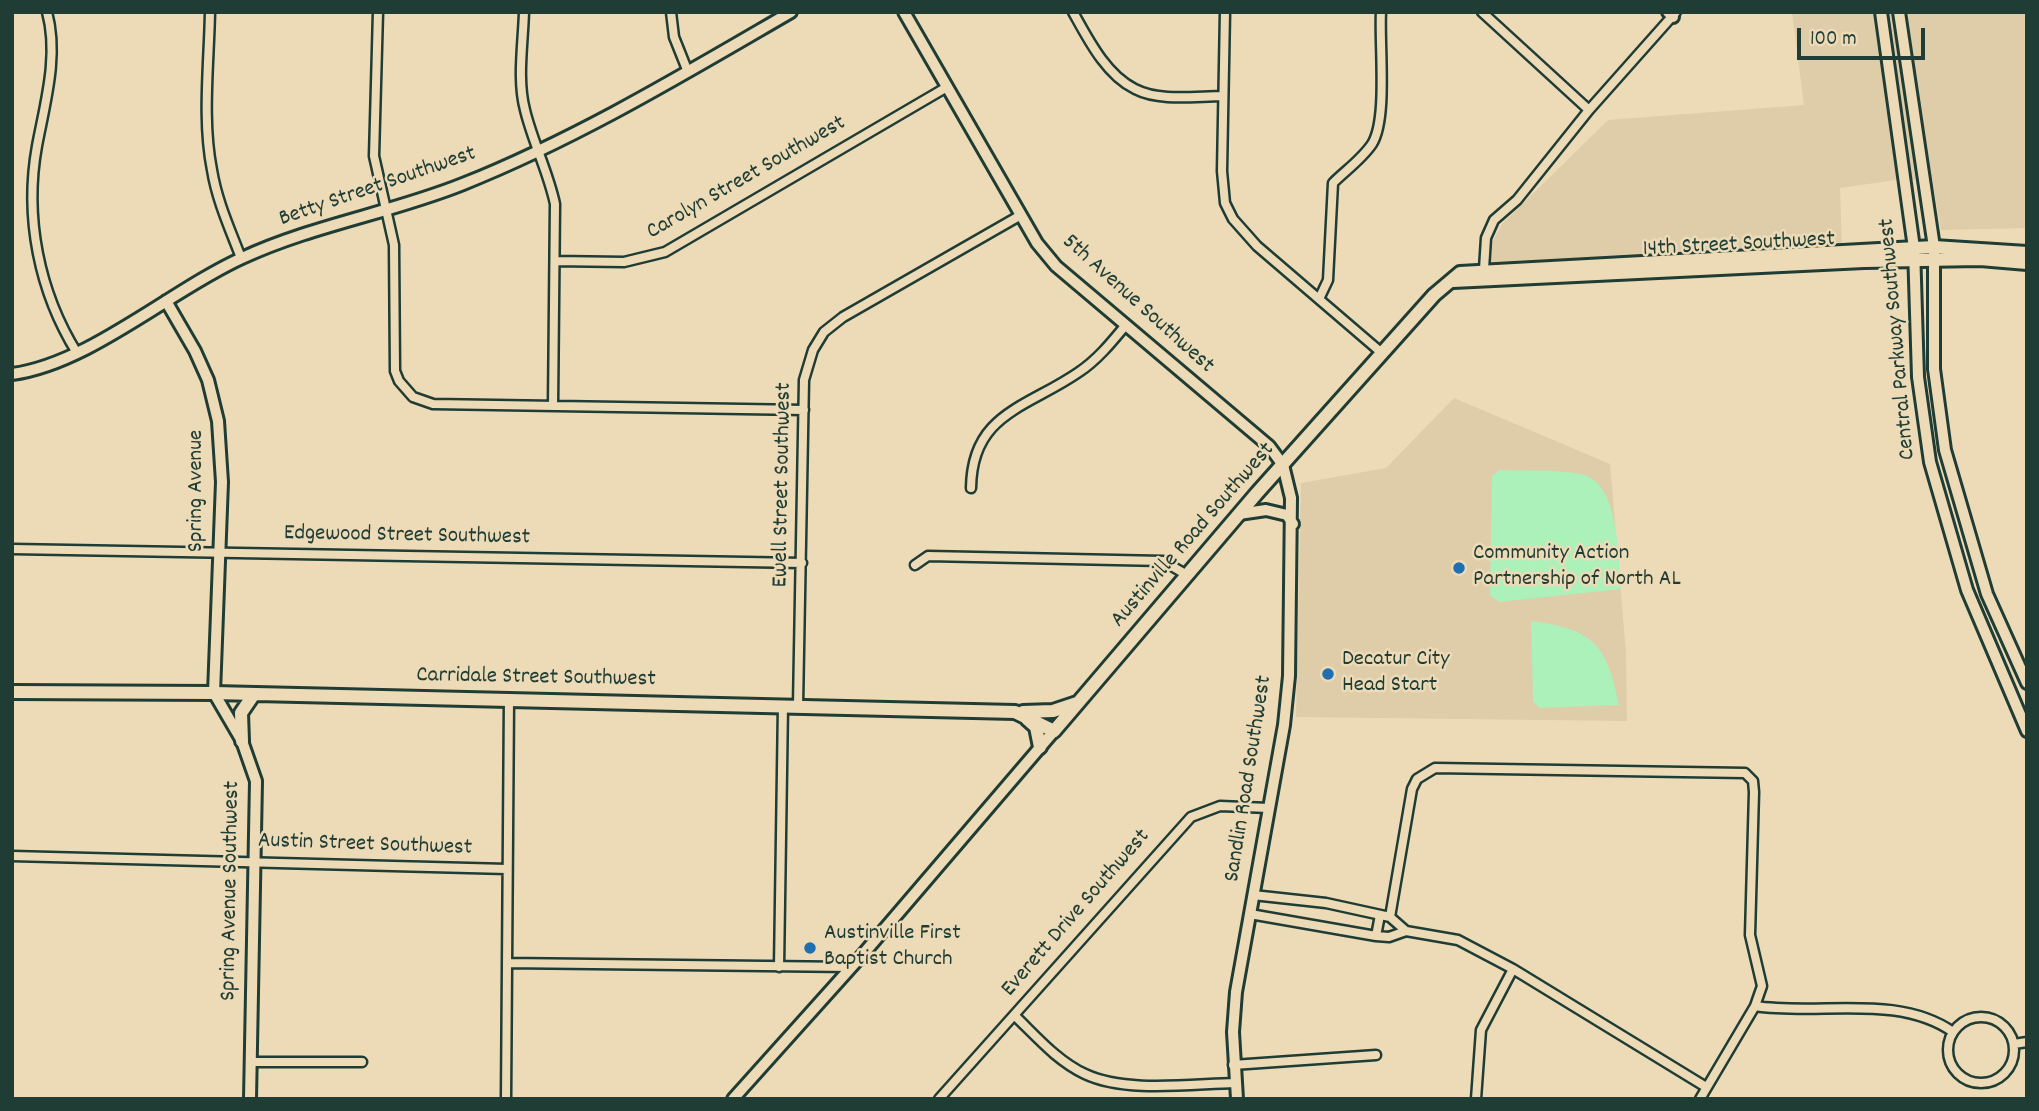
<!DOCTYPE html>
<style>
body{margin:0}
#map{position:relative;width:2039px;height:1111px;overflow:hidden;background:#eddbb8;font-family:Dekko,sans-serif}
canvas{display:block}
.frame{position:absolute;inset:0;border:14px solid #1f3d34;pointer-events:none}
.scale{position:absolute;left:1797px;top:28px;width:128px;height:32px;box-sizing:border-box;border:4px solid #1f3d34;border-top:0;padding-left:9px;font-size:21px;line-height:24px;white-space:nowrap;color:#1f3d34;-webkit-text-stroke:5px #eddbb8;paint-order:stroke}
</style>
<div id="map">
<canvas width="2039" height="1111"></canvas>
<div class="frame"></div>
<div class="scale">100 m</div>
</div>
<script>
const ctx = document.querySelector('canvas').getContext('2d');
ctx.lineJoin = 'round';
function fillPath(path, color) { ctx.fillStyle = color; ctx.fill(path, 'evenodd'); }
function trace(path, color, width, dash) { ctx.strokeStyle = color; ctx.lineWidth = width; ctx.lineCap = dash ? 'butt' : 'round'; ctx.setLineDash(dash || []); ctx.stroke(path); }
function write(font, color, halo, rows, align = 'center') {
  ctx.font = font + ' Dekko,sans-serif'; ctx.lineWidth = 5; ctx.setLineDash([]); ctx.textBaseline = 'middle'; ctx.strokeStyle = halo; ctx.fillStyle = color; for (const [text, x, y, turn = 0] of rows) {
    ctx.save(); ctx.translate(x, y); ctx.rotate((+turn || 0) * Math.PI / 180); ctx.textAlign = isNaN(turn) ? turn : align; if (halo) ctx.strokeText(text, 0, 0); ctx.fillText(text, 0, 0); ctx.restore();
  }
}
fillPath(new Path2D(`
 M1792,12H2027V228L1941,230L1932,179L1896,180L1840,188L1842,248L1497,265L1484,258L1502,224L1608,120L1804,105Z
 M1454,398L1610,464L1626,653L1627,721L1296,717L1301,483L1386,468Z`), '#dfcca9');
fillPath(new Path2D(`
 M1499,470C1525,471 1555,469 1581,474C1620,482 1618,558 1621,589L1499,602L1490,595L1492,476Z
 M1531,621C1592,629 1607,643 1619,705L1540,708L1533,702Z`), '#acf0ba');
const minor = new Path2D(`
 M47,12C59,56 45,103 37,146C24,217 39,292 77,353
 M210,12C209,64 202,120 212,170C217,201 230,229 241,258
 M378,12L374,156L394,245L395,371L399,381L413,397L433,404L804,410
 M524,12C523,44 517,80 525,110C533,143 548,171 555,204L553,406
 M671,12L674,37L688,72
 M1073,12C1088,39 1106,75 1135,89C1160,102 1196,96 1223,96
 M1225,12L1222,171L1225,203L1233,219L1257,246L1383,354
 M1482,12L1589,110
 M555,261L624,262L665,252L947,87
 M1484,269L1486,238L1494,220L1517,200L1589,110L1676,12
 M1319,299L1328,280L1333,183C1345,171 1362,159 1372,144C1388,119 1379,44 1381,12
 M971,488C972,413 1027,408 1079,372C1097,360 1111,343 1125,326
 M12,549L802,563
 M915,565L928,556L1163,561L1187,575
 M798,705L804,380L813,350L824,332L843,317L1021,215
 M12,856L507,869
 M1253,895L1326,903L1390,917L1406,931
 M1250,914L1376,936L1389,937L1406,931L1458,940L1513,969L1706,1087
 M1390,917L1412,789L1417,779L1435,768L1745,773L1753,781L1754,792L1750,935L1762,986L1755,1006L1700,1099
 M1376,936L1380,915
 M507,963L851,967
 M779,967L783,705
 M1755,1006C1820,1016 1897,993 1953,1032
 M1014,1015C1036,1036 1057,1061 1085,1074C1125,1093 1190,1084 1235,1083
 M1948 1050a33 33 0 1 1 66 0a33 33 0 1 1-66 0Z
 M2014,1044L2027,1042
 M250,1062H362
 M1233,1065L1376,1055
 M506,1099L509,699
 M939,1099L1191,817L1220,806L1269,808
 M1476,1099L1481,1030L1513,969`);
const tertiary = new Path2D(`
 M904,12L1037,243L1056,266L1269,446L1283,465L1291,498L1289,676L1284,725L1236,992L1233,1032L1237,1099
 M1668,12L1673,17
 M1881,12L1914,248L1918,377L1930,462L1967,590L2027,731
 M1899,12L1934,247V369L1945,450L1987,594L2027,683
 M166,301L195,351L208,380L218,421L222,482L214,693L242,741L256,781L250,1099
 M12,374C89,364 171,290 242,258C313,225 391,213 463,184C578,138 684,74 791,12
 M1239,514L1266,510L1287,515L1293,524
 M733,1099L864,953L1054,731`);
const secondary = new Path2D(`
 M1453,281L1864,261L1980,259L2027,263
 M12,692L214,693L1015,712L1054,731L1257,493L1434,295L1460,273L1934,247L2027,253
 M1023,712L1053,711L1077,703
 M1027,719L1036,727L1040,747
 M242,741L241,713L254,694`);
trace(minor, '#1f3d34', 13);
trace(tertiary, '#1f3d34', 16);
trace(secondary, '#1f3d34', 18);
trace(minor, '#eddbb8', 8);
trace(tertiary, '#eddbb8', 10);
trace(secondary, '#eddbb8', 12);
for (const [x, y, r, color] of [
 [1459,568,7,"#1f6fb2"],
 [1328,674,7,"#1f6fb2"],
 [810,948,7,"#1f6fb2"]
]) { const dot = new Path2D(); dot.arc(x, y, r, 0, 2 * Math.PI); ctx.fillStyle = color; ctx.fill(dot); trace(dot, '#eddbb8', 2.5); }
write('23px', '#1f3d34', '#eddbb8', [
 ["Carolyn Street Southwest",747,179,-30],
 ["Betty Street Southwest",378,188,-19],
 ["14th Street Southwest",1739,246,-3],
 ["5th Avenue Southwest",1137,305,42],
 ["Central Parkway Southwest",1899,339,-95],
 ["Ewell Street Southwest",784,485,-89],
 ["Spring Avenue",198,491,-90],
 ["Austinville Road Southwest",1194,536,-49],
 ["Edgewood Street Southwest",407,537,1],
 ["Carridale Street Southwest",536,679,1],
 ["Sandlin Road Southwest",1250,779,-81],
 ["Austin Street Southwest",365,846,2],
 ["Spring Avenue Southwest",232,891,-89],
 ["Everett Drive Southwest",1077,914,-49]
]);
write('23px', '#1f3d34', '#eddbb8', [
 ["Community Action",1473,555],
 ["Partnership of North AL",1473,581],
 ["Decatur City",1342,661],
 ["Head Start",1342,687],
 ["Austinville First",824,935],
 ["Baptist Church",824,961]
], 'left');
</script>
